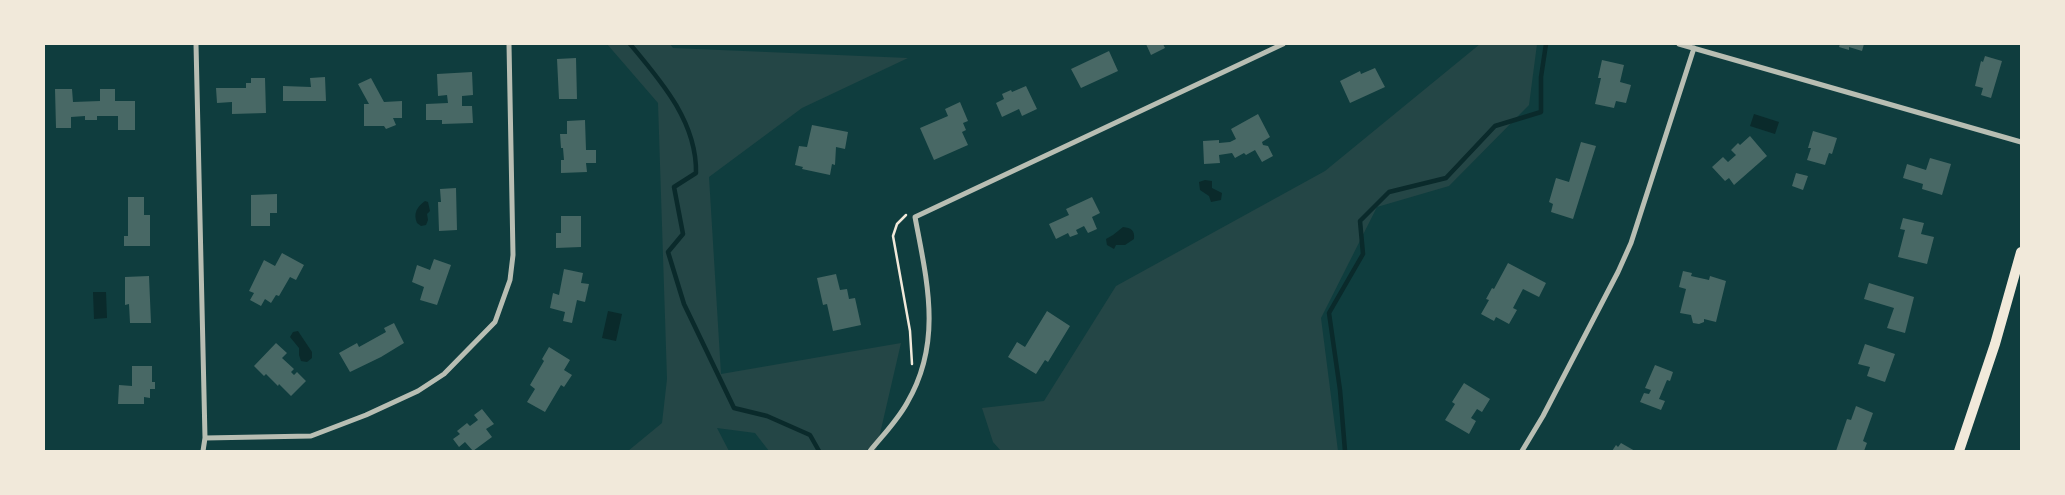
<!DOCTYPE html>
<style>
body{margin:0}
#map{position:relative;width:2065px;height:495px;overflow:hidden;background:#0f3d3e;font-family:"Asap Condensed",sans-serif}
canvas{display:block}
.frame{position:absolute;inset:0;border:45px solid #f1e9da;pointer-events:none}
</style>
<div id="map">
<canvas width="2065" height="495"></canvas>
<div class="frame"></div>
</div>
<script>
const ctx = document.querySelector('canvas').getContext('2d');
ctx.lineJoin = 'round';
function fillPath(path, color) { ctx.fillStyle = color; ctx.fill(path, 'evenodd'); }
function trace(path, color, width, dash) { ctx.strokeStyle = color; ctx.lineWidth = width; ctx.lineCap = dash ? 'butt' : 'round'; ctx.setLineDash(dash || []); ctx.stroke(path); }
fillPath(new Path2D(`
 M607,44H670L673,48L908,58L802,108L709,177L721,374L901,343L876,451H769L755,433L717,428L729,451H628L662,423L667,379L658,103Z
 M1480,44H1537L1529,105L1449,186L1377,207L1321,318L1338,451H1001L993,442L982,408L1044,401L1116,286L1325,171Z`), '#244646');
fillPath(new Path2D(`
 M1754,114L1779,122L1775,134L1750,126Z
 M1205,180L1212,181V188L1222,193L1221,200L1211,202L1209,196L1200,190L1199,182Z
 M425,201L428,202L430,211L427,214L428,220L426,225L421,226L417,223C413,213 417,207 425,201Z
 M1123,227C1131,228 1135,230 1134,239L1125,245H1116L1114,249L1107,245L1106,239L1113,235Z
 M93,292H106L107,318L94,319Z
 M608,311L622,314L616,341L602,338Z
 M298,331L312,352V358L307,362L301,361L299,355V348L290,337L293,332Z`), '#0a2a2b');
trace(new Path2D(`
 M630,44C661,81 697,122 696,173L674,187L683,234L668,252L684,304L734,408L767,416L810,435L819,451
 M1345,451L1340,390L1329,313L1363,254L1360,221L1389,192L1446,178L1495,126L1541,112V77L1546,44`), '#0a2a2b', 4.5);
fillPath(new Path2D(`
 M1146,44H1163L1165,48L1151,55Z
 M1840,44H1864L1862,51L1849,47V50L1839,47Z
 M1109,51L1118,71L1081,88L1071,69Z
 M1985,56L2002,61L1991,98L1981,95L1983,88L1975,86L1981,61L1983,62Z
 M576,58L577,99H559L557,59Z
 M1602,60L1624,65L1620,82L1631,85L1626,103L1616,101L1614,108L1595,104L1601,78H1598Z
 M1375,68L1385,87L1350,103L1340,81L1360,71L1361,74Z
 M472,72L473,95L462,96V106H472L473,123L442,124V120H426V104L448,103L447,95L438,96L437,74Z
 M325,77L326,101H283V86L311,87L310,78Z
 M251,78H265L266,113L232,114V102L217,103L216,88H246V83H251Z
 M371,78L384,102L402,101V118H393L396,125L386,129L384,126H364V104H369L358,84Z
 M1026,86L1037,109L1022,116L1019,109L1002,117L996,103L1004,99L1002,94L1011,90L1012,92Z
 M55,89H72L73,102L100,101V89H115V101H135V130H118V116H97V120H85V116L71,117V128H56Z
 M960,102L968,121L963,123L966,130L962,132L968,145L934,160L920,128L948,116L945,109Z
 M1258,114L1270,137L1262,142L1263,145L1268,146L1273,156L1262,162L1255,150L1246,155L1244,153L1235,158L1232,153L1219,155L1220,163L1204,164L1203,141L1219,140V143L1230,142L1236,139L1231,129Z
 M585,120L586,150H596V163H586L587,172L561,173V160H564L563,148H561L560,134H567V121Z
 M812,125L848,132L845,149L836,147L835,165L832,164L830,175L802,169L803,167L795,165L799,146L807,147Z
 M1813,131L1837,138L1832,154L1829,153L1825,165L1807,160L1811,148H1808Z
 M1750,136L1767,156L1734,185L1729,178L1725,181L1712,167L1723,157L1728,162L1736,155L1731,150L1738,143L1740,145Z
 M1581,142L1596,146L1573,219L1551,212L1553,204L1549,202L1556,178L1569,182Z
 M1930,158L1951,164L1942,195L1922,189L1923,184L1903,178L1907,164L1926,170Z
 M1796,173L1808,176L1803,190L1792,186Z
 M456,188L457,230L439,231L438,202H441L440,189Z
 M277,194V213H270V226H251V195Z
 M128,197H144V215H150V246H124V236H128Z
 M1092,197L1100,213L1092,217L1097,229L1088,233L1084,226L1076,230L1078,234L1070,237L1068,233L1056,239L1049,224L1069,215L1066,209Z
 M561,216H581V247L556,248V233H561Z
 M1903,218L1924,223L1921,234L1934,237L1927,264L1898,257L1905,230L1900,229Z
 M282,253L304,265L296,280L290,277L279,296L276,295L271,303L265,299L261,306L250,300L254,293L249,291L264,260L275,266Z
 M434,259L451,265L437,305L420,300L424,287L412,282L417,265L430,270Z
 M1508,263L1546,283L1539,297L1523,289L1513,308L1517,310L1509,324L1496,317L1494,321L1481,314L1489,300L1486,299L1492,288L1494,289Z
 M564,269L583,273L581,283L589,284L585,302L577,300L572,323L563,321L565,312L550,308L553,293L559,295Z
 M1683,271L1692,273L1691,276L1709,280L1710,276L1726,281L1716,322L1704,319V322L1699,324L1693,323L1691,315L1680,313L1686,289L1679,287Z
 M836,274L840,290L847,289L849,299L855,298L861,325L833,331L827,304L823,305L817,278Z
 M149,276L151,323H130L129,304L125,305V277Z
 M1869,283L1914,297L1905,333L1887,328L1894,308L1864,299Z
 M1047,311L1070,326L1048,362L1045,360L1036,374L1008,357L1017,342L1025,347Z
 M394,323L404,343L381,357L350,372L339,353L357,343L359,347L386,332L384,328Z
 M276,343L287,353L282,358L294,369L291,372L294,375L297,372L306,381L291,396L279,384L278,386L266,374L264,376L254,366Z
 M1865,344L1895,354L1885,382L1867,376L1870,367L1858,364Z
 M549,347L570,360L564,370L572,375L564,387L561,385L545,412L527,402L535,389L530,385L544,361L542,359Z
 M1655,365L1673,372L1670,381L1667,380L1659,399L1665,401L1661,410L1640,402L1644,393L1649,394L1651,390L1645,388Z
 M132,366H152V382H155V389H150V398L144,397V404H118L119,385L132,386Z
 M1464,383L1490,399L1482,412L1477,409L1471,418L1476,421L1469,434L1445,420L1455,404L1452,402Z
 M1856,406L1873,413L1863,441L1867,443L1864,451H1836L1847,419L1851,420Z
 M482,409L494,424L486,429L492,437L473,451L465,442L459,447L453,439L460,434L457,431L467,423L470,426L478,420L474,415Z
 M1621,443L1635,451H1612L1616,445L1618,447Z`), '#486865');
trace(new Path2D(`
 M906,215L897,224L893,236L910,331L912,364`), '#f1e9da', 2.5);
trace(new Path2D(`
 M196,44L205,438L203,451
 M1679,44L2021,142
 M205,438L311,436L366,415L418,391L444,374L495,322L510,280L513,255L509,44
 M870,451C883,435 897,421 907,403C943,342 927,281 915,217L1283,44
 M1522,451L1543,416L1618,272L1631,243L1694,48`), '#b8beb3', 5);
trace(new Path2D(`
 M1959,451L1995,344L2021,252`), '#f1e9da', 10);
</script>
